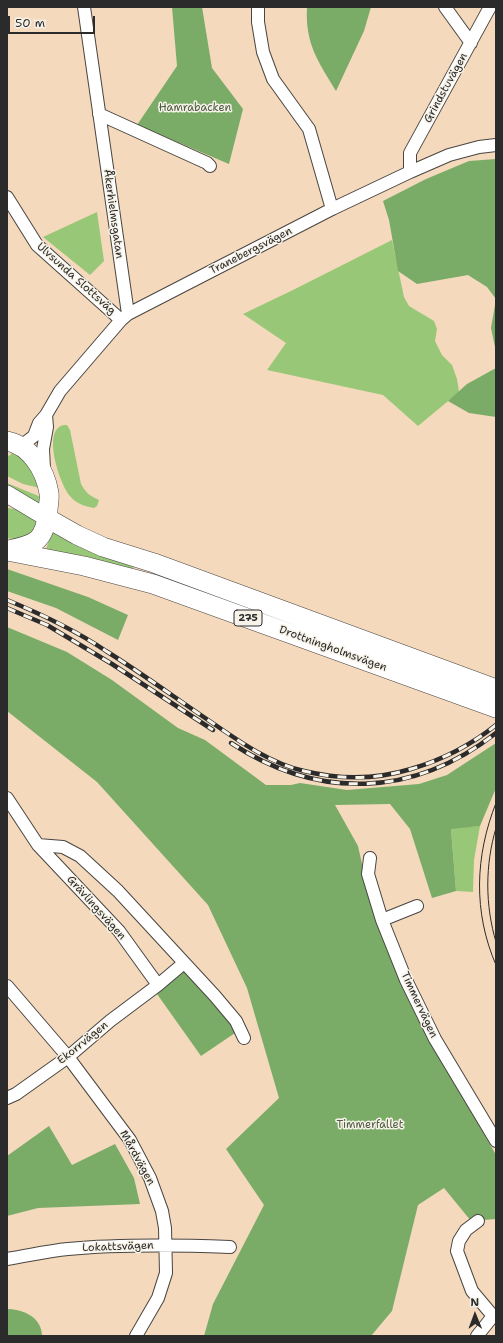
<!DOCTYPE html>
<meta charset="utf-8">
<style>
body{margin:0}
#map{position:relative;width:503px;height:1343px;overflow:hidden;background:#f4d9bc;font-family:"Shantell Sans",sans-serif}
canvas{display:block}
.frame{position:absolute;inset:0;border:8px solid #2b2b2b;pointer-events:none}
.north{position:absolute;left:455px;top:1295px;width:40px;height:40px;-webkit-text-stroke:3px #f7f3e8;paint-order:stroke;rotate:359deg;font-size:11px;font-weight:700;line-height:16px;text-align:center;color:#2b2b2b}
.north::after{content:'';display:block;margin:auto;width:14px;height:18px;background:#2b2b2b;clip-path:polygon(50% 0,100% 100%,50% 72%,0 100%)}
.scale{position:absolute;left:8px;top:16px;width:87px;height:18px;box-sizing:border-box;border:2px solid #2b2b2b;border-top:0;padding-left:5px;font-size:12px;line-height:14px;white-space:nowrap;color:#2b2b2b;-webkit-text-stroke:3px #f7f3e8;paint-order:stroke}
</style>
<div id="map">
<canvas width="503" height="1343"></canvas>
<div class="frame"></div>
<div class="north">N</div>
<div class="scale">50 m</div>
</div>
<script>
const ctx = document.querySelector('canvas').getContext('2d');
ctx.lineJoin = 'round';
function fillPath(path, color) { ctx.fillStyle = color; ctx.fill(path, 'evenodd'); }
function trace(path, color, width, dash) { ctx.strokeStyle = color; ctx.lineWidth = width; ctx.lineCap = dash ? 'butt' : 'round'; ctx.setLineDash(dash || []); ctx.stroke(path); }
function write(font, color, halo, rows, align = 'center') {
  ctx.font = font + ' "Shantell Sans",sans-serif'; ctx.lineWidth = 3; ctx.setLineDash([]); ctx.textBaseline = 'middle'; ctx.strokeStyle = halo; ctx.fillStyle = color; for (const [text, x, y, turn = 0] of rows) {
    ctx.save(); ctx.translate(x, y); ctx.rotate((+turn || 0) * Math.PI / 180); ctx.textAlign = isNaN(turn) ? turn : align; if (halo) ctx.strokeText(text, 0, 0); ctx.fillText(text, 0, 0); ctx.restore();
  }
}
fillPath(new Path2D(`
 M97,212L104,261L90,275L43,237Z
 M392,240L404,297L409,306L434,321L437,329L435,341L442,355L452,365L457,379L459,392L418,426L383,395L267,370L286,343L243,314L293,290Z
 M64,425H67L70,430L81,484C86,493 90,496 99,500L97,506L94,508C85,506 76,504 70,496C60,485 41,429 64,425Z
 M11,451L27,461L40,488L23,484L7,476V456L11,455Z
 M7,483L41,497L42,507L7,489Z
 M7,508C19,509 34,513 39,526L23,541L7,538Z
 M52,529L134,566L133,569L85,556L46,550Z
 M480,826L474,860L473,892L456,891L451,828Z`), '#98c877');
fillPath(new Path2D(`
 M172,7H202L212,68L243,109L229,164L137,125L177,66Z
 M307,7H371L364,31L336,91C318,61 305,44 307,7Z
 M496,159V352L491,328L496,299L487,287L468,275L417,284L398,271L389,220L383,201L426,179L469,161Z
 M496,368V417L469,413L448,401L467,384Z
 M7,569L88,597L128,615L118,640L56,608L7,591Z
 M7,627L67,652L112,680L178,728L205,740L266,785H291L300,783L347,790L419,784L447,775L496,743V788L480,826L451,829L456,891L432,898L410,829L390,804L335,805L358,846L364,873L379,923L423,1028L496,1155V1219L471,1221L444,1188L418,1205L392,1311L371,1336H204L213,1304L264,1205L226,1149L279,1098L247,988L208,905L97,782L7,711Z
 M184,971L232,1025L235,1033L201,1056L157,994Z
 M49,1126L72,1165L115,1144L134,1178L140,1204L38,1208L7,1216V1156Z
 M7,1309C24,1309 42,1318 42,1336H7Z`), '#7aac68');
const minor = new Path2D(`
 M84,7L128,314
 M258,7V22L263,52L273,79L309,129L332,209
 M445,7L471,43
 M99,114L207,163L210,166
 M410,172V153L490,7
 M7,197L37,245L121,320
 M21,446L34,436L39,423L46,415L60,391L121,320L128,314L332,209L410,172L449,155L479,147L496,145
 M44,469L43,449L47,427L46,415
 M7,798L38,845L119,931L158,985
 M38,845L63,847L80,856L118,891L215,996L236,1021L244,1038
 M370,858L368,874L382,920L406,980L435,1039L496,1141
 M382,920L417,906
 M7,986L68,1057L130,1140L150,1178L162,1211L165,1228L166,1273L158,1298L136,1336
 M7,1098L16,1094L68,1057L110,1021L158,985L184,963
 M7,1259C27,1256 47,1251 68,1249C121,1244 176,1245 230,1247
 M477,1336L493,1316L472,1291L457,1251L459,1241L466,1230L478,1221`);
const secondary = new Path2D(`
 M7,494L47,518`);
const primary = new Path2D(`
 M7,441C31,446 45,470 49,493C50,499 48,505 48,511C47,520 45,533 37,540C29,546 18,548 8,550
 M47,518L77,535L103,547L154,563L496,689
 M7,551L84,566L153,584L496,708`);
trace(minor, '#494541', 14);
trace(secondary, '#494541', 18);
trace(primary, '#494541', 20);
trace(minor, '#fff', 12);
trace(secondary, '#fff', 17);
trace(primary, '#fff', 19);
trace(new Path2D(`
 M496,803C475,856 473,912 496,965
 M496,828C485,865 485,905 496,942`), '#2b2b2b', 1);
const rail = new Path2D(`
 M7,600C41,614 75,630 106,651C143,674 178,700 214,724C240,742 272,764 304,771C341,780 375,780 411,769C442,760 471,745 496,725
 M7,608L47,625L112,664L213,730
 M231,743C318,800 413,798 496,733`);
trace(rail, '#2b2b2b', 4.5);
trace(rail, '#f7f3e8', 3, [9]);
for (const [x, y, w] of [
 [248,618,28]
]) { const box = new Path2D(); box.roundRect(x - w / 2, y - 8, w, 16, 3); ctx.fillStyle = '#f7f3e8'; ctx.fill(box); trace(box, '#2b2b2b', 1); }
write('bold 10px', '#2b2b2b', null, [
 ["275",248,618]
]);
write('11px', '#2b2b2b', '#f7f3e8', [
 ["Grindstuvägen",446,88,-61],
 ["Åkerhielmsgatan",113,214,82],
 ["Tranebergsvägen",251,251,-27],
 ["Ulvsunda Slottsväg",76,279,42],
 ["Drottningholmsvägen",333,649,20],
 ["Grävlingsvägen",96,908,48],
 ["Timmervägen",419,1005,65],
 ["Ekorrvägen",83,1043,-39],
 ["Mårdvägen",137,1158,61],
 ["Lokattsvägen",118,1247,-2]
]);
write('11px', '#4c5a42', '#f7f3e8', [
 ["Hamrabacken",195,108],
 ["Timmerfallet",370,1125]
]);
</script>
